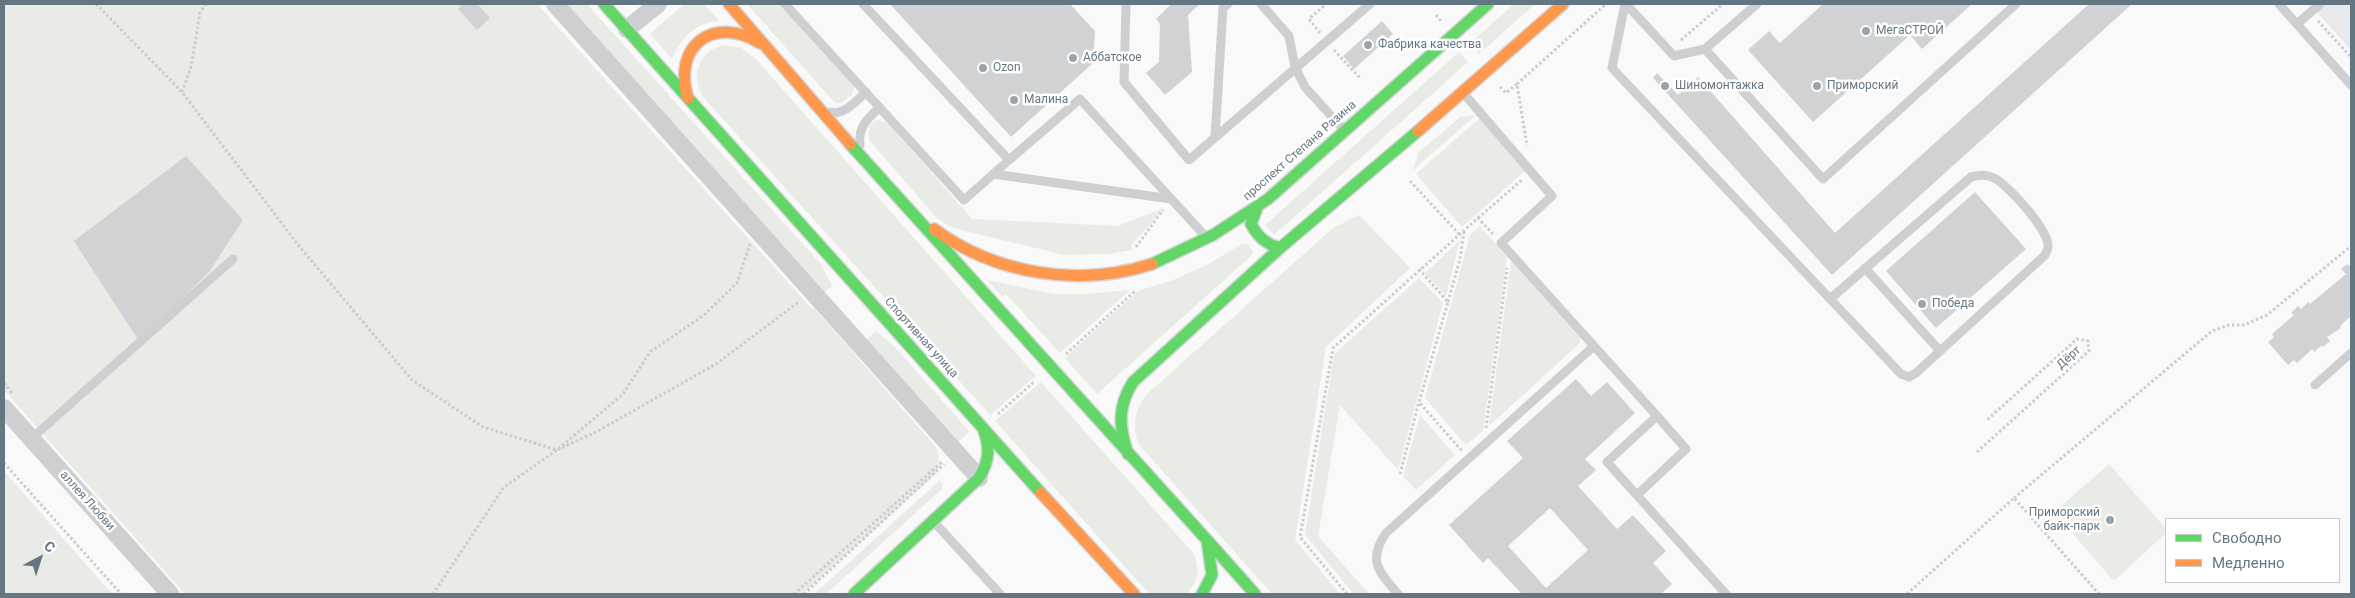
<!DOCTYPE html>
<meta charset="utf-8">
<style>
body{margin:0}
#map{position:relative;width:2355px;height:598px;overflow:hidden;background:#f9f9f9;font-family:Roboto,sans-serif}
canvas{display:block}
.frame{position:absolute;inset:0;border:5px solid #657683;pointer-events:none}
.legend{position:absolute;left:2165px;top:518px;width:175px;height:65px;box-sizing:border-box;background:#fff;border:1px solid #c1c8cd;margin:0;padding:6px 9px;list-style:none;font-size:15px;color:#657683}
.legend li{display:flex;align-items:center;gap:10px;height:25px}
.legend b{width:25px;border:1px solid #c1c8cd}
.north{position:absolute;left:15px;top:533px;width:50px;height:50px;-webkit-text-stroke:4px #fff;paint-order:stroke;rotate:40deg;font-size:14px;font-weight:700;line-height:20px;text-align:center;color:#657683}
.north::after{content:'';display:block;margin:auto;width:18px;height:22px;background:#657683;clip-path:polygon(50% 0,100% 100%,50% 72%,0 100%)}
</style>
<div id="map">
<canvas width="2355" height="598"></canvas>
<div class="frame"></div>
<ul class="legend">
<li><b style="height:6px;background:#63d668"></b>Свободно</li>
<li><b style="height:6px;background:#ff974d"></b>Медленно</li>
</ul>
<div class="north">С</div>
</div>
<script>
const ctx = document.querySelector('canvas').getContext('2d');
ctx.lineJoin = 'round';
function fillPath(path, color) { ctx.fillStyle = color; ctx.fill(path, 'evenodd'); }
function trace(path, color, width, dash) { ctx.strokeStyle = color; ctx.lineWidth = width; ctx.lineCap = dash ? 'butt' : 'round'; ctx.setLineDash(dash || []); ctx.stroke(path); }
function write(font, color, halo, rows, align = 'center') {
  ctx.font = font + ' Roboto,sans-serif'; ctx.lineWidth = 5; ctx.setLineDash([]); ctx.textBaseline = 'middle'; ctx.strokeStyle = halo; ctx.fillStyle = color; for (const [text, x, y, turn = 0] of rows) {
    ctx.save(); ctx.translate(x, y); ctx.rotate((+turn || 0) * Math.PI / 180); ctx.textAlign = isNaN(turn) ? turn : align; if (halo) ctx.strokeText(text, 0, 0); ctx.fillText(text, 0, 0); ctx.restore();
  }
}
fillPath(new Path2D(`
 M2310,4H2351V50L2314,9Z`), '#e8e9e9');
fillPath(new Path2D(`
 M4,4H537L812,309L814,308L936,447L939,458L937,473L802,594H185L4,390Z
 M560,4H587L820,263L832,286L822,295Z
 M684,4H704L719,21C695,23 682,37 672,59L650,34Z
 M747,4H781L855,86L851,96L841,103H835Z
 M1514,4H1535L1479,54L1470,43Z
 M724,45L741,48L755,58L1036,376L990,415L703,97C691,75 698,51 724,45Z
 M1459,52L1468,62L1274,235L1265,225Z
 M1476,115L1412,171L1419,152L1460,117Z
 M1480,118L1526,170L1462,227L1416,174Z
 M877,120L887,122L972,219L1118,226L1164,208L1131,246L1132,250L1107,254L1065,255L957,229L945,224L935,216L869,140V126Z
 M1359,215L1410,268L1326,347L1295,540L1340,594H1272L1141,447C1130,430 1135,410 1146,395L1333,228Z
 M1480,226L1507,257L1483,431L1466,445L1425,398L1470,235Z
 M1460,240L1446,296L1425,273Z
 M1242,244H1248L1253,252L1251,256L1097,394L1065,358L1138,291L1173,280L1207,265Z
 M1511,261L1580,338V343L1489,426Z
 M1419,278L1443,303L1398,470L1340,405L1318,536L1369,594H1354L1305,535L1334,354Z
 M987,280L1054,294H1087L1130,290L1060,353L1006,294L1003,297Z
 M876,331L894,346L970,432L955,445L864,342Z
 M1041,382L1194,554C1200,570 1199,582 1186,594H1151L1142,586L995,421Z
 M1420,415L1455,455L1416,490L1403,476Z
 M2109,464L2166,529V533L2114,581L2054,512Z
 M4,471L112,594H4Z
 M939,481L942,483V489L826,594H814Z`), '#e8ebe6');
fillPath(new Path2D(`
 M463,4H477L490,18L477,30L458,9Z
 M890,4H1070L1095,31L1093,63L1011,137Z
 M1171,4H1200L1188,15L1192,72L1165,95L1146,73L1159,62L1160,24L1156,19Z
 M1823,4H1972L1922,49L1910,35L1813,122L1748,50L1769,31L1780,43Z
 M2089,4H2132L1832,275L1653,78L1657,73L1678,95L1698,77L1835,233Z
 M1382,21L1393,34L1354,69L1343,56Z
 M186,156L243,220L209,272L139,341L74,241Z
 M1975,192L2026,249L1936,328L1886,271Z
 M2347,264L2349,266L2351,264V316L2340,326L2341,328L2327,337L2330,341L2323,347L2322,345L2314,352L2312,349L2297,363L2294,360L2288,365L2268,342L2274,337L2272,334L2294,315L2291,313L2298,306L2301,309L2308,302L2310,304L2346,274L2341,269Z
 M1576,379L1591,396L1607,382L1635,413L1585,459L1596,470L1578,486L1617,529L1633,515L1666,551L1653,563L1672,584L1661,594H1522L1488,558L1483,563L1449,525L1523,458L1507,441ZM1550,508L1588,550L1546,588L1508,546Z`), '#d0d2d3');
const fast = new Path2D(`
 M604,4L1041,493
 M850,144L1207,540L1212,575L1202,594
 M1257,208L1251,224C1258,237 1266,244 1280,248
 M1152,264L1213,235L1268,199L1488,4
 M1128,454C1119,427 1117,407 1133,382L1280,248L1418,131
 M1207,540L1255,594
 M854,594L979,478C990,460 990,447 983,428`);
const slow = new Path2D(`
 M729,4L850,144
 M688,98C672,45 714,15 760,43
 M1418,131L1563,4
 M934,229C995,274 1079,288 1152,264
 M1041,493L1134,594`);
trace(fast, '#d5d6d7', 14);
trace(slow, '#d5d6d7', 14);
trace(new Path2D(`
 M96,4L182,92L299,246L412,380L483,427L557,450L596,432L716,364L800,301
 M1436,15L1441,21
 M2318,21L2351,57
 M1320,33L1309,19L1326,4
 M1681,40L1723,4
 M1334,50L1361,79
 M1517,84L1606,4
 M1500,87L1506,93L1517,84L1527,146
 M182,92L191,67L200,13L206,4
 M1410,181L1459,234
 M1478,218L1523,179
 M1136,247L1163,210
 M1419,269L1448,302L1419,402L1462,451
 M1448,302L1460,259L1464,231
 M1066,354L1135,291
 M4,383L12,393
 M998,414L1035,381
 M1486,428L1507,268
 M1977,452L2089,351L2088,341L2077,339L1987,420
 M4,463L121,594
 M1400,474L1419,402
 M2014,498L2212,331L2229,325H2244L2267,315L2351,246
 M433,594L504,487L557,450L623,394L650,352L704,315L737,283L750,244
 M794,594L943,461
 M804,594L944,464
 M1347,594L1300,537L1333,348L1478,218L1493,234
 M1907,594L2014,498L2099,594`), '#cbcccd', 3, [2.5, 2.5]);
trace(new Path2D(`
 M785,4L964,200L1009,160
 M863,4L1009,160L1080,99L1206,237
 M1126,4L1124,82L1189,160L1370,4
 M1261,4L1289,36L1295,67L1305,87L1344,130
 M1625,4L1612,68L1901,374L1909,377L1916,373L2043,257C2045,255 2048,250 2048,247C2050,231 2008,185 1994,178C1986,174 1980,175 1971,177L1830,299
 M1626,4L1674,56L1705,49L1757,4
 M2279,4L2351,85
 M2297,24L2320,4
 M1705,49L1823,179L2016,4
 M830,112C844,116 857,100 866,92
 M1215,137L1223,8L1228,4
 M860,145C858,127 867,119 879,108
 M993,174L1171,199
 M1865,268L1940,351
 M1594,346L1657,416L1607,462L1726,594
 M2315,385L2351,353
 M31,439L233,259
 M1637,495L1686,449L1657,416
 M934,522L1000,594
 M1398,594C1379,572 1367,561 1386,533L1594,346L1501,243L1552,196L1465,95`), '#cecfd0', 9);
trace(new Path2D(`
 M555,4L979,478
 M627,29L658,4
 M4,408L170,594`), '#cecfd0', 18);
trace(fast, '#63d668', 11);
trace(slow, '#ff974d', 11);
for (const [x, y, r, color] of [
 [1866,31,5,"#99a4ac"],
 [1368,45,5,"#99a4ac"],
 [1073,58,5,"#99a4ac"],
 [983,68,5,"#99a4ac"],
 [1665,86,5,"#99a4ac"],
 [1817,86,5,"#99a4ac"],
 [1014,100,5,"#99a4ac"],
 [1922,304,5,"#99a4ac"],
 [2110,520,5,"#99a4ac"]
]) { const dot = new Path2D(); dot.arc(x, y, r, 0, 2 * Math.PI); ctx.fillStyle = color; ctx.fill(dot); trace(dot, '#fff', 2); }
write('12px', '#657683', '#fff', [
 ["МегаCТРОЙ",1876,31],
 ["Фабрика качества",1378,45],
 ["Аббатское",1083,58],
 ["Ozon",993,68],
 ["Шиномонтажка",1675,86],
 ["Приморский",1827,86],
 ["Малина",1024,100],
 ["Победа",1932,304],
 ["Приморский",2100,513,"right"],
 ["байк-парк",2100,527,"right"]
], 'left');
write('12px', '#657683', '#fff', [
 ["проспект Степана Разина",1300,151,-41],
 ["Спортивная улица",921,338,48],
 ["Дёрт",2069,358,-42],
 ["аллея Любви",87,501,48]
]);
</script>
